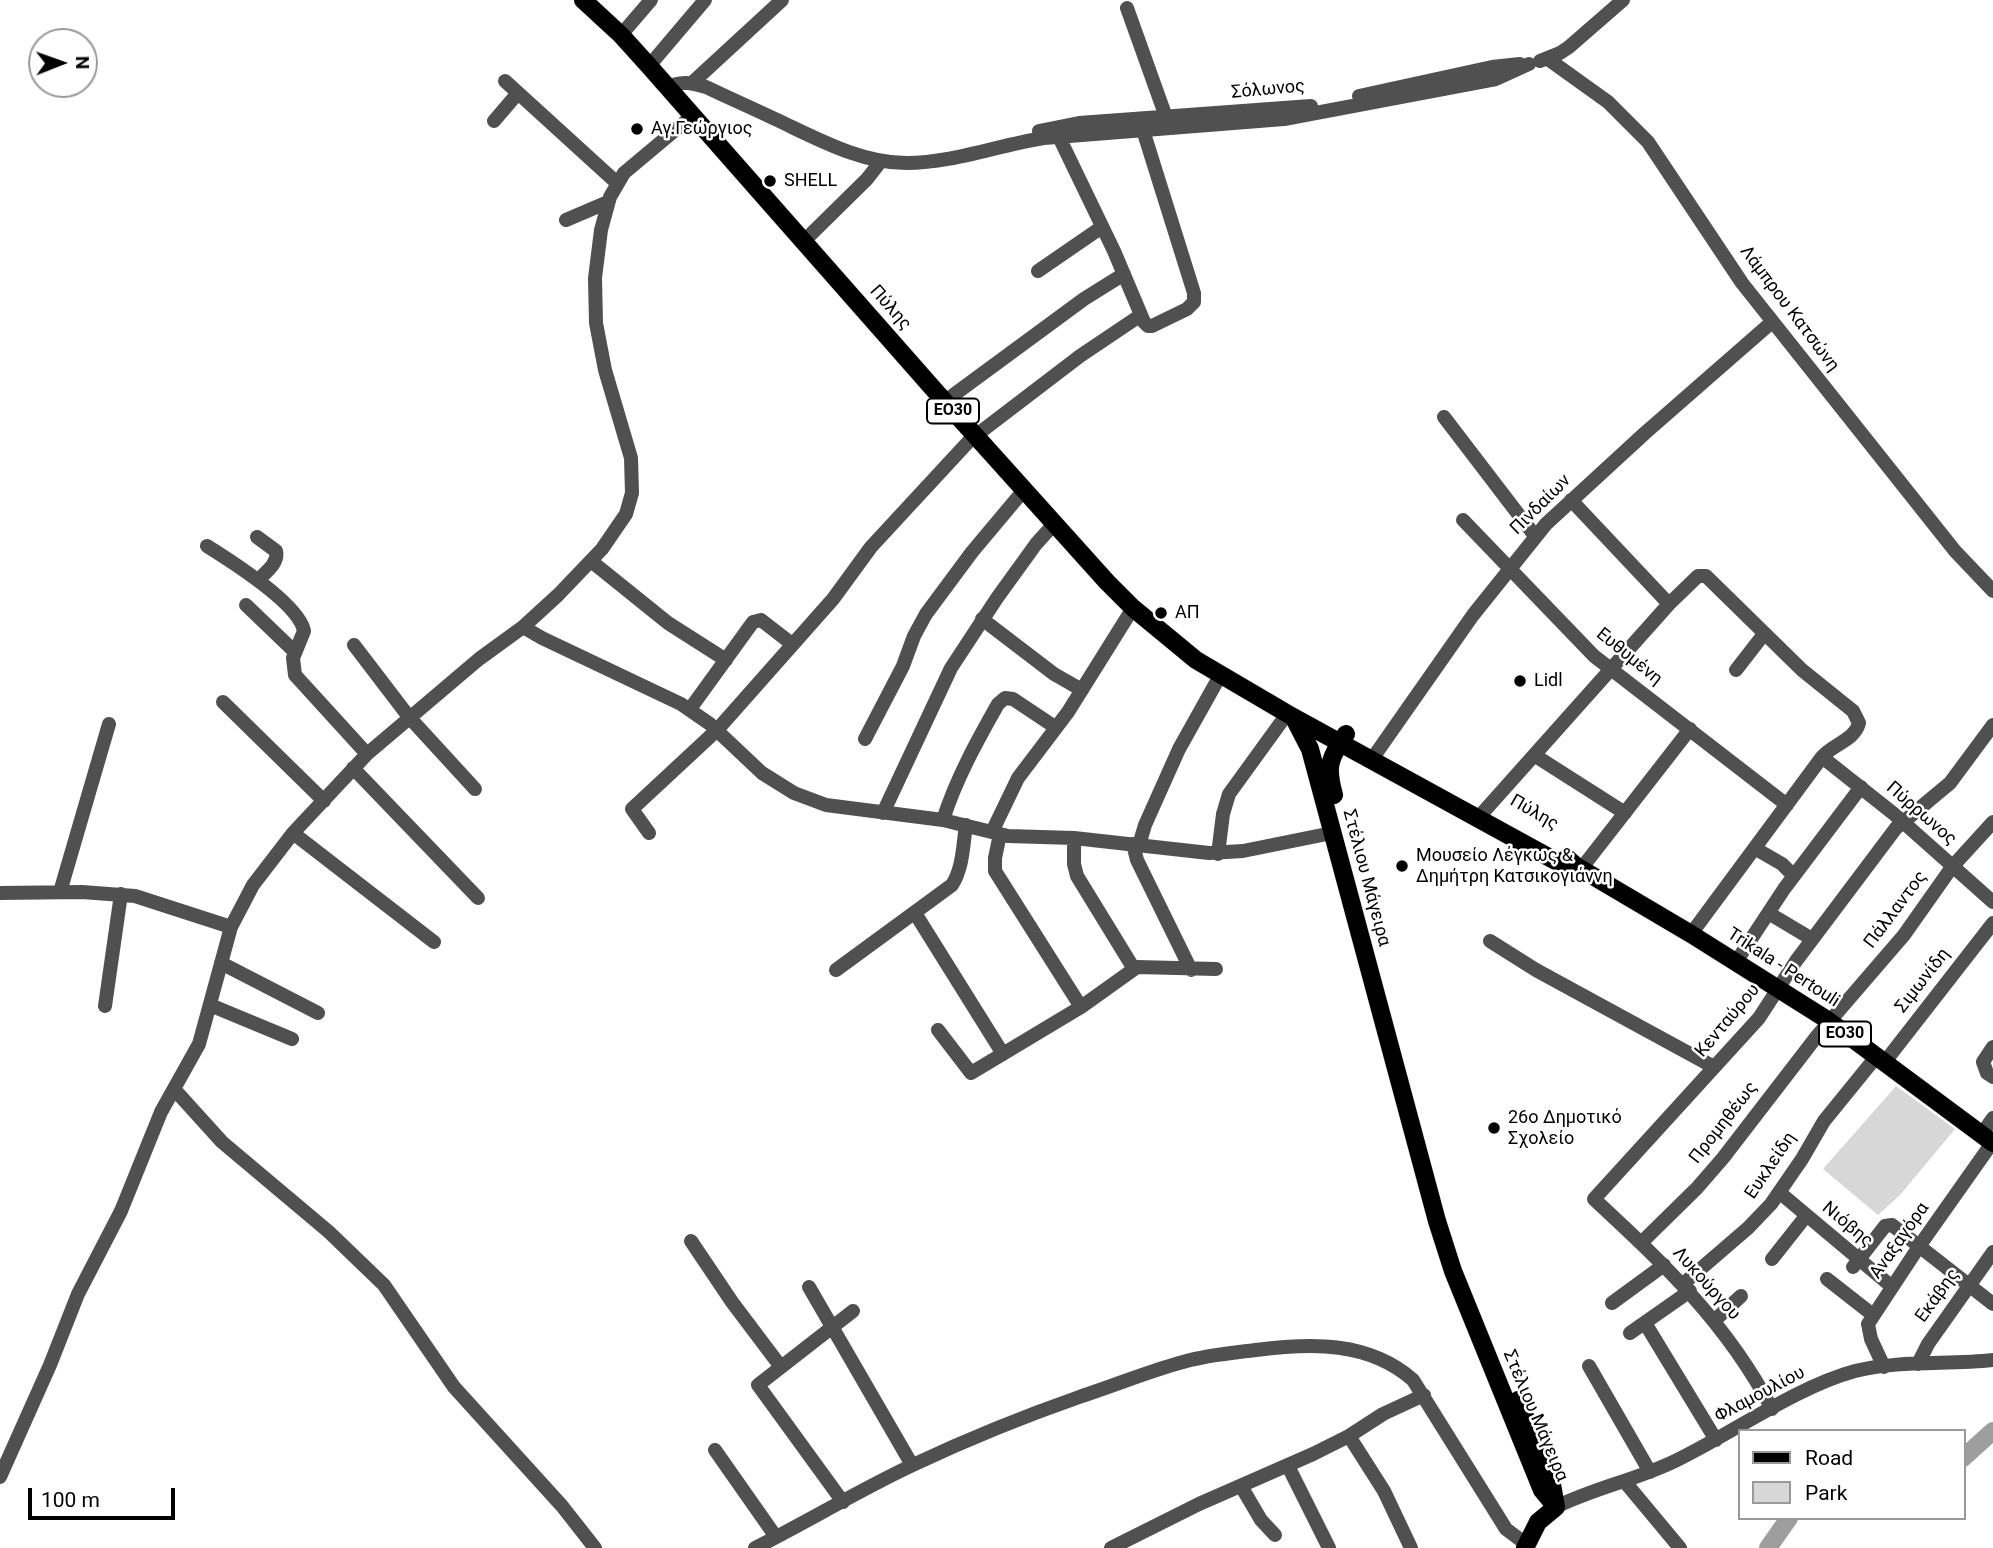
<!DOCTYPE html>
<meta charset="utf-8">
<style>
body{margin:0}
#map{position:relative;width:1993px;height:1548px;overflow:hidden;background:#fff;font-family:Roboto,sans-serif}
canvas{display:block}
.legend{position:absolute;left:1738px;top:1429px;width:228px;height:91px;box-sizing:border-box;background:#fff;border:2px solid #999;margin:0;padding:9px 12px;list-style:none;font-size:21px;color:#000}
.legend li{display:flex;align-items:center;gap:14px;height:35px}
.legend b{width:35px;border:2px solid #999}
.north{position:absolute;left:28px;top:28px;width:70px;height:70px;box-sizing:border-box;background:#fff;border:2px solid #999;border-radius:50%;rotate:89deg;font-size:19px;font-weight:700;line-height:28px;text-align:center;color:#000}
.north::after{content:'';display:block;margin:auto;width:24px;height:32px;background:#000;clip-path:polygon(50% 0,100% 100%,50% 72%,0 100%)}
.scale{position:absolute;left:28px;top:1488px;width:147px;height:32px;box-sizing:border-box;border:4px solid #000;border-top:0;padding-left:9px;font-size:21px;line-height:24px;white-space:nowrap;color:#000;-webkit-text-stroke:5px #fff;paint-order:stroke}
</style>
<div id="map">
<canvas width="1993" height="1548"></canvas>
<ul class="legend">
<li><b style="height:9px;background:#000"></b>Road</li>
<li><b style="height:19px;background:#d7d7d7"></b>Park</li>
</ul>
<div class="north">N</div>
<div class="scale">100 m</div>
</div>
<script>
const ctx = document.querySelector('canvas').getContext('2d');
ctx.lineJoin = 'round';
function fillPath(path, color) { ctx.fillStyle = color; ctx.fill(path, 'evenodd'); }
function trace(path, color, width, dash) { ctx.strokeStyle = color; ctx.lineWidth = width; ctx.lineCap = dash ? 'butt' : 'round'; ctx.setLineDash(dash || []); ctx.stroke(path); }
function write(font, color, halo, rows, align = 'center') {
  ctx.font = font + ' Roboto,sans-serif'; ctx.lineWidth = 5; ctx.setLineDash([]); ctx.textBaseline = 'middle'; ctx.strokeStyle = halo; ctx.fillStyle = color; for (const [text, x, y, turn = 0] of rows) {
    ctx.save(); ctx.translate(x, y); ctx.rotate((+turn || 0) * Math.PI / 180); ctx.textAlign = isNaN(turn) ? turn : align; if (halo) ctx.strokeText(text, 0, 0); ctx.fillText(text, 0, 0); ctx.restore();
  }
}
fillPath(new Path2D(`
 M1896,1086L1955,1129L1900,1195L1878,1215L1823,1169Z`), '#d7d7d7');
trace(new Path2D(`
 M1963,1458L1993,1431
 M1768,1548L1789,1518`), '#9e9e9e', 18);
const major = new Path2D(`
 M583,0L621,35L649,66L937,393L1107,582L1133,608L1196,660L1293,717L1541,853L1556,861L1576,866
 M1295,720L1310,749L1437,1221L1453,1271L1542,1490L1556,1507
 M1334,795C1326,767 1329,758 1346,734
 M1567,858L1576,866L1691,934L1826,1019L1993,1143
 M1518,1400L1551,1479L1556,1507
 M1525,1548L1538,1522L1556,1507`);
trace(major, '#dbdbdb', 19);
trace(new Path2D(`
 M1127,8L1166,117
 M621,35L651,0
 M1548,59L1608,102L1648,142L1742,283L1955,551L1993,591
 M1540,61L1560,53L1569,47L1623,0
 M649,66L705,0
 M505,81L617,183
 M692,83L782,0
 M667,88C680,80 692,83 706,87C729,98 752,108 775,119C816,138 860,163 906,163C953,163 998,145 1044,138L1284,119L1496,79L1529,64
 M1359,96L1492,67L1520,64
 M494,121L518,93
 M1039,131L1079,123L1311,106
 M1059,137L1114,251L1144,322L1148,326H1152L1187,309L1194,302V293L1143,130
 M566,220L608,202
 M803,242L867,179L881,161
 M1038,271L1102,227
 M944,402L1084,299L1124,274
 M1444,417L1535,536
 M1571,500L1669,604
 M1463,520L1594,656L1787,805
 M257,537L276,551C279,563 266,572 258,580
 M207,546C231,561 299,604 304,631L293,658L295,675L367,754
 M591,561L668,623L726,660
 M246,605L295,652
 M982,619L1054,674L1082,690
 M523,627L542,638L681,704L710,724L762,773L794,793L826,805L943,820L1008,836L1074,838L1209,853L1243,851L1332,833
 M354,645L409,717L475,789
 M1736,670L1764,634
 M223,702L324,801
 M690,709L753,622L761,620L792,644
 M865,739L903,666L914,636L926,614L972,552L1024,490
 M1377,752L1473,615L1546,524L1645,433L1772,322
 M1534,755L1625,813
 M1822,757L1894,814L1993,902
 M353,768L478,898
 M883,813L951,668L997,598L1036,544L1054,524
 M1478,818L1669,604L1698,576H1706L1802,670L1853,711L1859,723C1855,740 1833,744 1822,757L1691,934
 M943,820C956,779 977,741 998,704L1005,698L1013,699L1055,727
 M992,832L1018,778L1068,712L1133,608
 M293,833L434,942
 M649,833L632,809L717,730L833,599L871,547L970,440L1080,356L1141,315
 M1000,834L995,858V871L1081,1007
 M1074,838V864L1077,876L1134,969
 M1133,844L1137,860L1191,970
 M1139,845L1145,825L1179,749L1221,674
 M1756,849L1782,864L1794,876
 M1218,854L1223,814L1229,794L1287,714
 M1581,869L1690,729
 M60,892L109,724
 M0,893L82,892L135,896L231,927
 M915,913L1003,1054
 M1770,914L1812,939
 M1490,941L1536,970L1714,1067
 M1736,962L1784,889L1861,787
 M221,963L318,1013
 M836,970L952,885C963,868 963,845 966,825
 M210,1005L292,1039
 M105,1006L121,894
 M938,1030L971,1073L1081,1007L1137,967L1216,969
 M1993,1047L1983,1062L1987,1073L1993,1077
 M1884,1063L1993,923
 M174,1089L222,1142L329,1232L384,1285L454,1387L562,1506L595,1548
 M1981,1135L1993,1118
 M1779,1192L1891,1286
 M691,1241L732,1302L781,1367
 M1641,1243L1697,1188L1723,1158L1817,1036L1904,935L1952,867L1993,822
 M1772,1259L1806,1216
 M1853,1267L1885,1226L1892,1225L1993,1304
 M1827,1279L1873,1315
 M1683,1284L1748,1228L1771,1204L1802,1159L1824,1121L1876,1057
 M809,1287L912,1465
 M1612,1303L1664,1265
 M1715,1320L1741,1296
 M1645,1323L1716,1440
 M1630,1333L1690,1291
 M1918,1364L1928,1344L1993,1252
 M1589,1366L1650,1472
 M1884,1367L1871,1339L1868,1324L1920,1245L1992,1143
 M1772,1409C1726,1322 1665,1265 1594,1199L1759,1018L1796,961L1896,828L1950,783L1993,725
 M1349,1436L1384,1491L1411,1548
 M715,1450L776,1537
 M1288,1466L1329,1548
 M0,1477L50,1365L78,1294L121,1211L161,1112L199,1044L231,927L253,885L293,833L367,754L479,659L523,627L558,595L602,549L626,514L632,493L631,458L605,370L596,323L595,278L601,230L610,197L624,173L692,116
 M1625,1482L1680,1548
 M1241,1486L1261,1520L1275,1535
 M843,1502L758,1385L853,1311
 M1556,1507C1594,1488 1636,1480 1675,1461C1731,1434 1796,1387 1855,1371C1899,1360 1948,1365 1993,1360
 M755,1548C809,1521 861,1489 915,1464C970,1438 1025,1416 1082,1396C1116,1385 1149,1371 1183,1362C1207,1355 1232,1353 1256,1350C1311,1343 1369,1341 1413,1380L1506,1529L1526,1544
 M1111,1548L1199,1504L1313,1454L1349,1436L1383,1414L1424,1395`), '#505050', 14);
trace(major, '#000', 18);
for (const [x, y, r, color] of [
 [637,129,7,"#000"],
 [770,181,7,"#000"],
 [1161,613,7,"#000"],
 [1520,681,7,"#000"],
 [1402,866,7,"#000"],
 [1494,1128,7,"#000"]
]) { const dot = new Path2D(); dot.arc(x, y, r, 0, 2 * Math.PI); ctx.fillStyle = color; ctx.fill(dot); trace(dot, '#fff', 2.5); }
for (const [x, y, w] of [
 [953,411,52],
 [1845,1034,52]
]) { const box = new Path2D(); box.roundRect(x - w / 2, y - 12.5, w, 25, 5); ctx.fillStyle = '#fff'; ctx.fill(box); trace(box, '#000', 2); }
write('bold 16px', '#000', null, [
 ["ΕΟ30",953,411],
 ["ΕΟ30",1845,1034]
]);
write('18px', '#000', '#fff', [
 ["Σόλωνος",1268,90,-5],
 ["Πύλης",890,308,49],
 ["Λάμπρου Κατσώνη",1789,309,53],
 ["Πινδαίων",1541,505,-45],
 ["Ευθυμένη",1629,657,39],
 ["Πύλης",1534,813,30],
 ["Πύρρωνος",1921,814,41],
 ["Στέλιου Μάγειρα",1366,878,75],
 ["Πάλλαντος",1896,910,-53],
 ["Trikala - Pertouli",1783,968,33],
 ["Σιμωνίδη",1923,981,-52],
 ["Κενταύρου",1728,1021,-50],
 ["Προμηθέως",1724,1123,-52],
 ["Ευκλείδη",1771,1166,-56],
 ["Νιόβης",1847,1225,40],
 ["Αναξαγόρα",1900,1241,-55],
 ["Λυκούργου",1706,1284,48],
 ["Εκάβης",1938,1296,-54],
 ["Φλαμουλίου",1760,1395,-28],
 ["Στέλιου Μάγειρα",1535,1416,67]
]);
write('18px', '#000', '#fff', [
 ["Αγ.Γεώργιος",651,129],
 ["SHELL",784,181],
 ["ΑΠ",1175,613],
 ["Lidl",1534,681],
 ["Μουσείο Λέγκως &",1416,856],
 ["Δημήτρη Κατσικογιάννη",1416,877],
 ["26ο Δημοτικό",1508,1118],
 ["Σχολείο",1508,1139]
], 'left');
</script>
